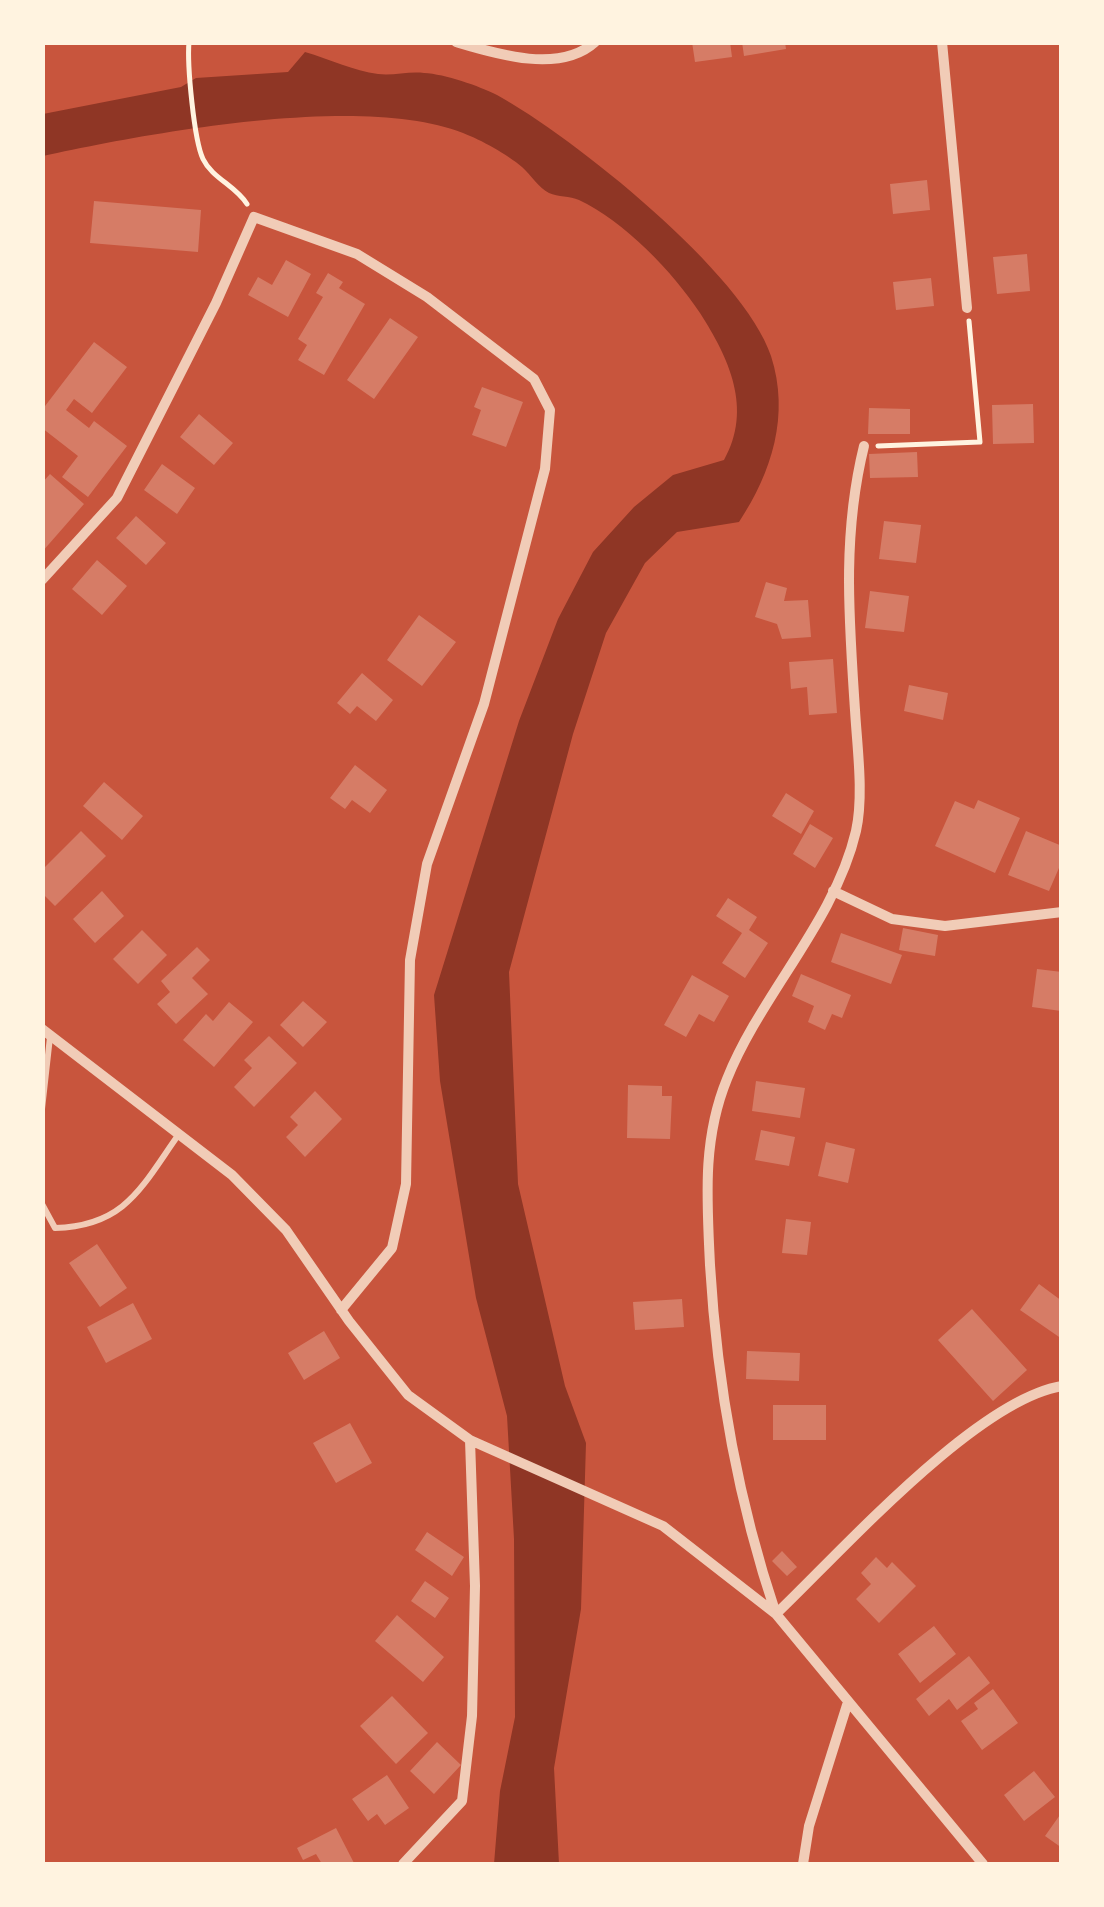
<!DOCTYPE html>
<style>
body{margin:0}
#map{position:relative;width:1104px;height:1907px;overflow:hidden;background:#c8553d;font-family:Merriweather,serif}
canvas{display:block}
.frame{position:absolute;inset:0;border:45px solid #fff3e0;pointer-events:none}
</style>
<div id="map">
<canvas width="1104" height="1907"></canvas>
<div class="frame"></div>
</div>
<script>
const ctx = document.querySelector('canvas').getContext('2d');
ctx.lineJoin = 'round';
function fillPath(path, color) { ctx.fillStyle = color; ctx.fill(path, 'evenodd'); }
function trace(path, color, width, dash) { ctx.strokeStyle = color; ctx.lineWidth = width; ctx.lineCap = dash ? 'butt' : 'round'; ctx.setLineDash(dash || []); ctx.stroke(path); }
fillPath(new Path2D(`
 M305,52C329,59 354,71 378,74C393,76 409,71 424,73C445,74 479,86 497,95C573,137 744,273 771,356C790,415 772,472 739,522L677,532L645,563L606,633L573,734L509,972L518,1184L565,1386L586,1443L581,1609L554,1768L559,1864H494L500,1791L515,1717L514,1539L507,1416L476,1298L440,1081L434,995L519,721L558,619L593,552L634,507L673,475L724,460C753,409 729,358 700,313C673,272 624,221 579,200C570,196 558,197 549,193C539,188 531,175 522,167C507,154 481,140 463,133C363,93 148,133 43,156V114L181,87L196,78L288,72Z`), '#8f3625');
fillPath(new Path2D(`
 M692,42H730L732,57L695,62Z
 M742,42H785L786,49L744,56Z
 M927,180L930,210L893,214L890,184Z
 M94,201L201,210L198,252L90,243Z
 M1027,254L1030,291L997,294L993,257Z
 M286,260L311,274L288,317L248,295L258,277L272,285Z
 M328,273L343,282L339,288L365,304L324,375L298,360L307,345L298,339L323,297L316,293Z
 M931,278L934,306L896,310L893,282Z
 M390,318L418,337L374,399L347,380Z
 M94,342L127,367L92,413L74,399L66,410L89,428L94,421L127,446L88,497L62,477L78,456L42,428V410Z
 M482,387L523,402L506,447L472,435L481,410L474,407Z
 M1033,404L1034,443L993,444L992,405Z
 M869,408L910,409V434H868Z
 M199,414L233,443L214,465L180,437Z
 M917,452L918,477L870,478L869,454Z
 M162,464L195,488L177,514L144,490Z
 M50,474L84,504L42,552V483Z
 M136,516L166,543L146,565L116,538Z
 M884,521L921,525L916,563L879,559Z
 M97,560L127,586L102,615L72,589Z
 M766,582L787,588L784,601L808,600L811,637L782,639L777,624L755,617Z
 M870,591L909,596L904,632L865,628Z
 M419,615L456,642L422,686L387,660Z
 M833,659L837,713L809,715L807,687L791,689L789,662Z
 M362,673L393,700L376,721L357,706L350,714L337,703Z
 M909,685L948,693L943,720L904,711Z
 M355,765L387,790L370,813L352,800L345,809L330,798Z
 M104,782L143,816L122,840L83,806Z
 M786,793L814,811L801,834L772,816Z
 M978,800L1020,818L995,873L935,846L955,801L974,809Z
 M810,824L833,838L815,868L793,854Z
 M81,831L106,856L55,906L42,893V870Z
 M1026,831L1062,846V861L1049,891L1008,875Z
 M102,891L124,916L95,943L73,919Z
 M728,898L757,917L749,930L768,943L745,978L722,963L742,933L716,916Z
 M903,928L938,935L935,956L899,950Z
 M142,930L167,955L138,984L113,959Z
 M841,933L902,955L891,984L831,962Z
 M197,947L210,960L192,978L208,994L176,1024L157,1004L170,992L161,981Z
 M1037,969L1062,972L1061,1011L1032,1007Z
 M801,974L851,995L842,1018L832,1014L825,1030L808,1022L814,1006L792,996Z
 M692,975L729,996L714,1022L699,1014L686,1037L664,1025Z
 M303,1001L327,1022L303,1047L280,1025Z
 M229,1002L253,1022L214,1067L183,1040L206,1014L213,1021Z
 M269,1036L297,1063L254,1107L234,1087L252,1068L244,1060Z
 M756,1081L805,1088L800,1118L752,1111Z
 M628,1085L662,1086V1096H672L670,1139L627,1138Z
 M315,1091L342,1119L305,1157L286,1137L298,1125L290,1117Z
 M761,1130L795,1137L789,1166L755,1160Z
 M826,1142L855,1149L848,1183L818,1176Z
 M786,1219L811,1222L807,1255L782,1253Z
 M97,1244L127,1288L100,1307L69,1263Z
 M1039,1284L1062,1301V1339L1020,1310Z
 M682,1299L684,1327L635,1330L633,1302Z
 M133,1303L152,1339L106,1363L87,1327Z
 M972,1309L1027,1370L993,1401L938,1340Z
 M324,1331L340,1358L304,1380L288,1353Z
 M747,1351L800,1353L799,1381L746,1379Z
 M773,1405H826V1440H773Z
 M350,1423L372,1463L336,1483L313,1443Z
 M427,1532L464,1557L452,1576L415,1550Z
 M782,1551L797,1567L787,1576L772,1561Z
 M876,1557L887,1568L892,1562L916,1586L879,1623L856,1599L871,1584L861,1573Z
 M425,1581L449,1598L435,1618L411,1601Z
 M397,1615L444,1657L423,1682L375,1641Z
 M934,1626L956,1654L920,1683L898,1654Z
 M969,1656L990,1683L957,1710L949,1699L929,1716L916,1699Z
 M993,1689L1018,1723L982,1750L961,1721L978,1709L974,1703Z
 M392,1696L428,1733L396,1764L360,1726Z
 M437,1742L461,1765L434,1794L410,1771Z
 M1034,1771L1055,1797L1024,1821L1004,1795Z
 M387,1775L409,1808L385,1825L377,1814L368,1821L352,1799Z
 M1062,1812V1848L1045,1836Z
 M336,1828L354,1863L322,1864L316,1854L303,1860L297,1848Z`), '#d67c66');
trace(new Path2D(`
 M189,42C187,65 194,140 203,159C212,178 236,186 247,204
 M878,446L980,442L969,321`), '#fff3e0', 5);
trace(new Path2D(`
 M42,1109L50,1037
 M42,1204L55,1228C126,1226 142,1186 179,1134`), '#f1ccb7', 6);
trace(new Path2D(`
 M456,42C496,54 560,74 595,42
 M942,42L967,308
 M864,446C842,535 849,619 855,710C857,746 864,795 856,831C835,921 761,994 727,1079C702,1140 707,1200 710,1265C717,1384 738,1501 776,1614C841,1552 976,1400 1062,1386
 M42,580L117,498L216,303L254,217L357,254L427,297L534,379L550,410L545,469L484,704L427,864L410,960L406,1184L392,1248L341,1310
 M833,891L892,919L945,926L1062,912
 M42,1029L232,1175L286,1230L349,1321L408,1395L470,1440L663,1526L776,1614L983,1864
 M403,1864L462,1801L472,1716L475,1586L470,1440
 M803,1864L809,1826L847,1705`), '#f1ccb7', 10);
</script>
